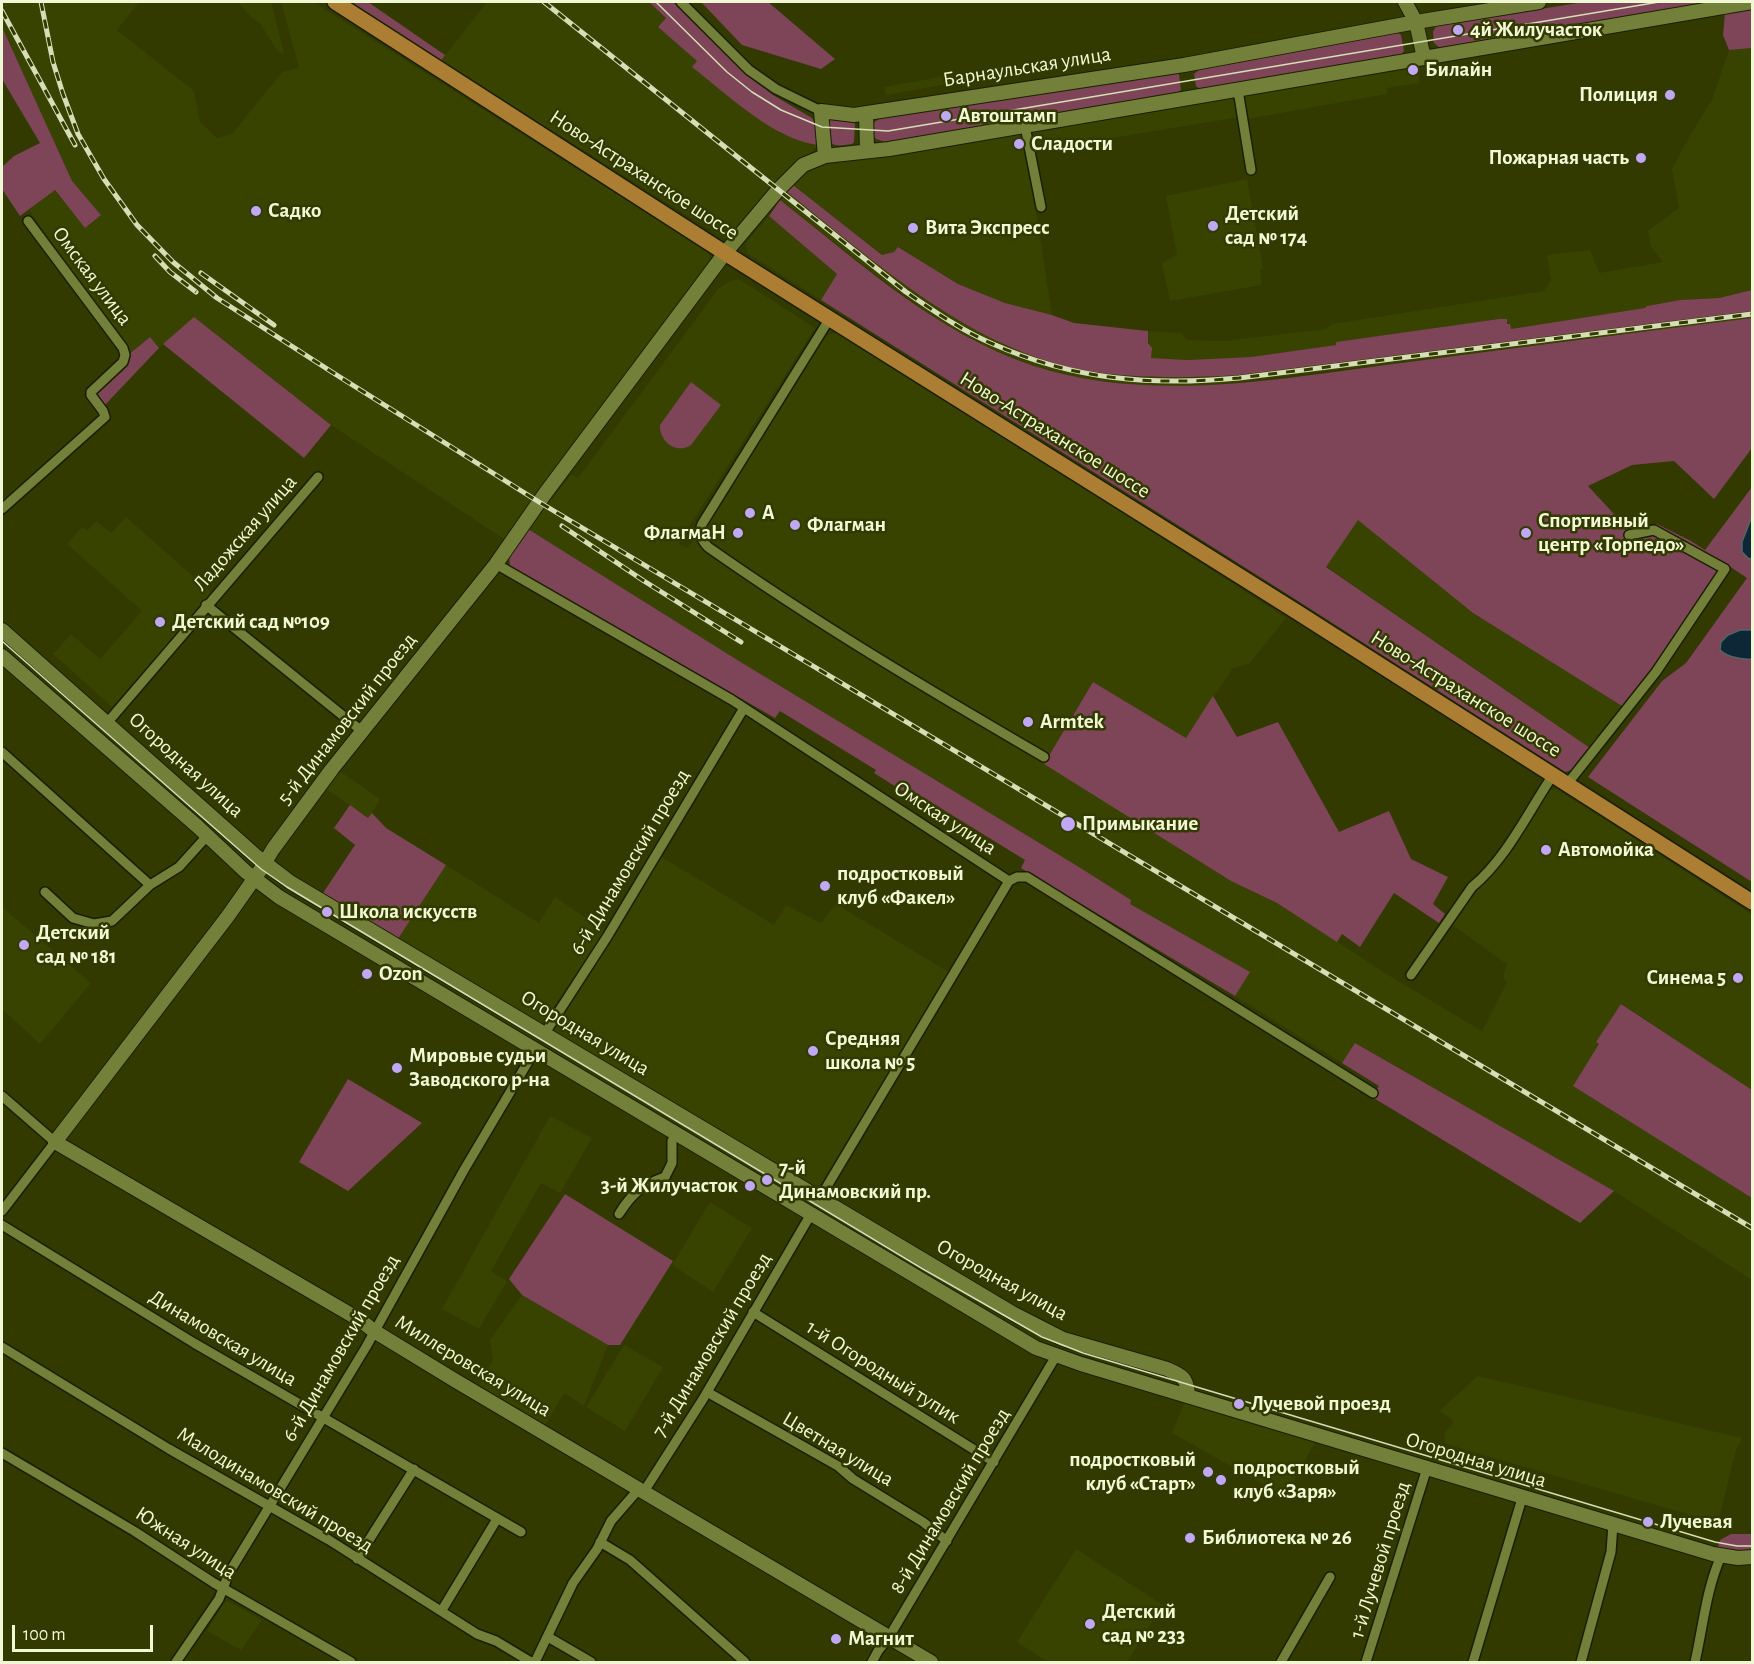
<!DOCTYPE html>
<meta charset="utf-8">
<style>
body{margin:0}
#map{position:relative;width:1754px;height:1664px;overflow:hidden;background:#323a00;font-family:"Alegreya Sans",sans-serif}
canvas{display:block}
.frame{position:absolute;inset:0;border:3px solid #f0f9d4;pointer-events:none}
.scale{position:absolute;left:12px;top:1625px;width:141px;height:27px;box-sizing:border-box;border:3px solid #f0f9d4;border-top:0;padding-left:8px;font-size:18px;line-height:21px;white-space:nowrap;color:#f0f9d4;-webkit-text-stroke:4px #323a00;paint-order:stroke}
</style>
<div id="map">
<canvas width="1754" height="1664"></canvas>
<div class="frame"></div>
<div class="scale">100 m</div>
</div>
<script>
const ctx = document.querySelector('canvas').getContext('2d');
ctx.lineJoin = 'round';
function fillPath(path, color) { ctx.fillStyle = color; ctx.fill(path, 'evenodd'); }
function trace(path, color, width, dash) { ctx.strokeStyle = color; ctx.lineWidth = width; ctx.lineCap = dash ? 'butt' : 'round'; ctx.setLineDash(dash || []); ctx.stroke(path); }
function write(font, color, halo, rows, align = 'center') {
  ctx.font = font + ' "Alegreya Sans",sans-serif'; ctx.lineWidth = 5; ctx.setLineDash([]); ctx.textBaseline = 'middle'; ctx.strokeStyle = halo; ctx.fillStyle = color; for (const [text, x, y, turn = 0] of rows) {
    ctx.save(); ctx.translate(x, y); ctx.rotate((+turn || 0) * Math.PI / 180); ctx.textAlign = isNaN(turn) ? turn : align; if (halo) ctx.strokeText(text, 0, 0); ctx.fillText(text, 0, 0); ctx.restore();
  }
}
fillPath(new Path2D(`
 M2,2H139L117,30L194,91L200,122L217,138L232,134L282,72L299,68L281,2H313L707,251L710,257L709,266L507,541L331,425L195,318L159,348L149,337L128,355L127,348L29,210L54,190L85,228L101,215L72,181L2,27Z
 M238,2H271L284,53L278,52L260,23L252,18Z
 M487,2H649L666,18L658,27L698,61L692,67L780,133L818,145L810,153L794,163L781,176L744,224L729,238H724L441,61Z
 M1752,48V290L1719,298L1680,300L1647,306L1646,308L1511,329L1506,319H1499L1337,342V345L1251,357L1187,360L1150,358L1148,331L1181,333L1187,340L1224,341L1326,329L1332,324L1544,291L1551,280L1547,255L1590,250L1599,273L1663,262L1651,247L1648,231L1679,208L1672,169L1688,139L1712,100L1729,50Z
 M1416,65L1420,83L1387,88V94L1247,119L1246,116L1027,152L1052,315L1005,303L958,284L899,247L894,252L883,255L793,185L808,171L825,164Z
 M1003,66L1004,74L886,95L884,87Z
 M1247,179L1263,269L1260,270L1262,285L1170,301L1162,263L1177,255L1166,196Z
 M787,192L872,259L945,312L1037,357L1087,371L1141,377L1188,378L1238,375L1752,311V318L1239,382L1190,387L1142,386L1086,379L1034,366L989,348L939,321L865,267L780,200Z
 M769,216L837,274L821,300L747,253L746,243Z
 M739,279L815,328L678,544L688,548L824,336L837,332L901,370L1286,618L1249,664L1233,668L1186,738L1093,682L1044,764L1231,881L1277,903L1393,978L1482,1031L1507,982L1503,977L1507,964L1451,924L1546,793L1551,790L1556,789L1601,817L1752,915V1090L1622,1004L1596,1042L1600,1044L1573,1086L1752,1198V1280L1614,1191L1356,1043L1342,1063L1235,996L1249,972L1129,904L1131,900L1079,867L739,661L528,529L572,474L578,478L719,288L728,282Z
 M126,517L213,594L112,707L53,654L71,634L100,659L142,611L67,544L82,527L87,531L96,521L111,533Z
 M1358,519L1473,613L1622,706L1590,748L1326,566Z
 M338,770L380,799L369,818L326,789Z
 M660,856L774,925L786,905L821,923L836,904L950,973L820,1185L811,1186L556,1034L553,1029Z
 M446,865L539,923L555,897L606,932L543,1022H538L396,942Z
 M2,907L91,983L40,1044L2,1009Z
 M550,1116L592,1138L560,1193L541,1183L491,1271L507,1281L479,1329L442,1309Z
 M710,1202L752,1228L713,1292L672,1265Z
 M522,1295L608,1345L584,1406L564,1393L544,1427L478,1387L493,1360L490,1340Z
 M624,1345L663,1367L625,1431L586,1407Z
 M1478,1376L1742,1438L1735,1453L1718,1523L1446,1444L1444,1434L1454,1422L1449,1417L1439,1411Z
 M1185,1401L1316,1440L1286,1497L1172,1433Z
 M1076,1549L1163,1605L1127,1662H1048L1017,1642Z
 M227,1601L262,1620L241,1650L207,1631L223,1605Z`), '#394300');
fillPath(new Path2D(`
 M351,2H368L445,55L441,61Z
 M649,2H673L747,75L773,95L812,118L818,130V145C774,140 727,94 692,67L697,61L658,27L666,18Z
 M701,2H768L835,59L821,69L742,45Z
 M1584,2H1718L1440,48L1434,43L1433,32L1436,26Z
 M1752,8V48L1729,50L1723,35L1725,13Z
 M2,27L72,181L101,215L85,228L55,190L20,216L2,189V167L14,156L40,143L2,79Z
 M1398,33L1401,35L1404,51L1401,55L1202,90L1196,86L1194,74L1199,70Z
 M1172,73L1179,74L1181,90L1176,93L885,142L876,139L872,134L873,123L882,117Z
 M827,118L853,122L855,124L854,142L852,144C825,149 830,141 827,118Z
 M793,185L882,255L894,252L898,247L958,284L1005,303L1052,315L1074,323L1148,331V343L1152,348L1151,358L1187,360L1251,357L1336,345V342L1499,319H1507V324H1510L1511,329L1645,308L1647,306L1680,300L1719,298L1752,290V311L1238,375C1188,378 1139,379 1089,371C974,352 875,262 787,192Z
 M780,200C859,262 937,334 1034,366C1156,405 1286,377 1409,362C1523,347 1638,332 1752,318V448L1714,499L1674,461L1632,465L1588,486L1629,530L1657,524L1691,541L1705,550L1752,487V882L1588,777L1662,681L1686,663L1747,578L1726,564L1653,668L1622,706L1473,613L1358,520L1326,567L1590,748L1575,769L1565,772L1298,601L821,300L837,274L769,216Z
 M194,317L331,425L304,458L163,344Z
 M150,337L159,348L104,406L95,395L128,355Z
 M691,382L721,405L691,445C676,455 659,441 660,425Z
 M528,529L739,661L1079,867L1131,900L1130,904L1250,972L1235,996L1021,868L1025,860L908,788L904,792L874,773L876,770L780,711L775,718L510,566L509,555Z
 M1093,682L1186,738L1213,696L1237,737L1278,722L1339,832L1389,811L1411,859L1448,877L1433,904L1445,914L1439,923L1394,893L1360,947L1342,934L1337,942L1277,903L1231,881L1044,764Z
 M350,805L368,818L372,813L386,828L446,865L396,942L321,896L355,845L334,828Z
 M1621,1004L1752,1090V1198L1573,1086L1599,1044L1596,1042Z
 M1355,1043L1614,1191L1580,1223L1372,1097L1379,1086L1342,1063Z
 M348,1079L422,1123L348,1191L299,1162Z
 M565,1194L673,1261L620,1345H608L522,1295L509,1279Z
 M1731,1534H1752V1552C1741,1553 1727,1554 1718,1547L1720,1540Z`), '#7e4458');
const water = new Path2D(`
 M1752,516V558L1749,559L1742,552V542Z
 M1740,630H1752V659C1743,660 1727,657 1720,650L1721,642L1728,635Z`);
fillPath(water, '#0e2736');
trace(water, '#526665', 1.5);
const street = new Path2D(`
 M681,2L749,70L776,89L821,111
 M1238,90L1251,170
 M1025,126L1041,207
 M830,318L702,524C698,534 701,539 708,547C816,623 929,690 1044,757
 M2,509L105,417L103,411L91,395V392L123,362L125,355L123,348L28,221
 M496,564L732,700L1009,881L1017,877H1027L1373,1093
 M206,605L363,732
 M107,723L318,477
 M2,752L150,885
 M1568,783L1656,672L1725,569L1654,530L1629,535
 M45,892L73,918L94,924L112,921L150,885L179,867L207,836
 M1411,975L1472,887C1507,858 1528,812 1553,775
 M545,1033L607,937L744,708
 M2,1096L55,1142L2,1211
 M820,1198L1009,881
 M619,1214C632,1193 642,1185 665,1177L672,1163V1141L676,1134
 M2,1225L194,1343L521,1532
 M753,1312L994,1462
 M2,1347L169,1449L329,1540L477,1634L496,1641L531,1662
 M707,1392L838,1466L853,1479L923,1522L947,1541
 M2,1453L134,1531L214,1583L351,1662
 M643,1493L703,1399L811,1214
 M600,1542L630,1560L745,1662
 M357,1559L414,1469
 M442,1610L497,1519
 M548,1637L591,1662
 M176,1662L219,1599L229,1573L366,1347L464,1170L535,1050
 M535,1662L573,1583L597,1549L611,1521L638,1490
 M872,1662L878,1651L889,1637L1056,1356
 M1281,1662L1330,1577
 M1366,1662L1427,1468
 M1473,1662L1523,1495
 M1581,1662L1611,1552L1613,1524
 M1695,1662C1703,1627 1706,1590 1721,1556`);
const secondary = new Path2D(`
 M1405,2L1416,22L1424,58
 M866,113L867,151
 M825,156L821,111L854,115L1026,89L1184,65L1416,22L1539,2
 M2,630L256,856L290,882L1014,1314L1063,1339L1167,1369C1183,1376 1187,1378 1188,1395
 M2,656L197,826L246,872L279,897L1036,1348L1081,1364L1713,1554L1738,1558L1752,1557
 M931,1662L456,1381L374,1331L360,1320L55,1142L228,916L261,869L273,849L332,769L496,564L544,495L725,253L778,190L803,165L825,156L889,149L1752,2`);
const primary = new Path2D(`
 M335,2L725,253L1297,612L1752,902`);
trace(street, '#1b2000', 12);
trace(secondary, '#1b2000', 16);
trace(primary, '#1b2000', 18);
trace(street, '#73803a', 9);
trace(secondary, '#73803a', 14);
trace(primary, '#ac7e33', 15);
trace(new Path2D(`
 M656,2L727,72L752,92L781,110L822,127L888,131L1659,2
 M2,641L261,869L287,887L923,1269L1042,1337L1083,1353L1715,1542L1737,1546H1752`), '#d5deb6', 1.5);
const rail = new Path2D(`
 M41,2L53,62L63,94L78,134L104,179L137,225L173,262L217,298L335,374L539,502L1752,1228
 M544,2L906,292C934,311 962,331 993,344C1074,380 1151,386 1239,378L1752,314
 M2,11L75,145
 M155,256L170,272L196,292
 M201,273L274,325
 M562,526L644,581L741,642`);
trace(rail, '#d5deb6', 5);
trace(rail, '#323a00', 3, [9]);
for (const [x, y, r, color] of [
 [1458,30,6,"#c0a8f4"],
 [1413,70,6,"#c0a8f4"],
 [1670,95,6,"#c0a8f4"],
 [946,116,6,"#c0a8f4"],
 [1019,144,6,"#c0a8f4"],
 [1641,158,6,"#c0a8f4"],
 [256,211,6,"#c0a8f4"],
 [1213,226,6,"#c0a8f4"],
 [913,228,6,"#c0a8f4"],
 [750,513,6,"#c0a8f4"],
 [795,525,6,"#c0a8f4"],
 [738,533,6,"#c0a8f4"],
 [1526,533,6,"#c0a8f4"],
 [160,622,6,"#c0a8f4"],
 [1028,722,6,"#c0a8f4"],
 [1068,824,8,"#c0a8f4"],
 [1546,850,6,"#c0a8f4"],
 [825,886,6,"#c0a8f4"],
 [327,912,6,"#c0a8f4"],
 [24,945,6,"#c0a8f4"],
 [367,974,6,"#c0a8f4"],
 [1738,978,6,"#c0a8f4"],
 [813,1051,6,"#c0a8f4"],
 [397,1068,6,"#c0a8f4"],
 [767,1180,6,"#c0a8f4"],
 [750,1186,6,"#c0a8f4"],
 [1239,1404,6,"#c0a8f4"],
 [1208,1472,6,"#c0a8f4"],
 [1221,1480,6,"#c0a8f4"],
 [1648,1522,6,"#c0a8f4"],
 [1190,1538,6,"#c0a8f4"],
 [1090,1624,6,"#c0a8f4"],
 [836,1639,6,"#c0a8f4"]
]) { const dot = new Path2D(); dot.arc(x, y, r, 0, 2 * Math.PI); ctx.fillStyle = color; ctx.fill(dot); trace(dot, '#323a00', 2); }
write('bold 21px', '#f0f9d4', '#323a00', [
 ["4й Жилучасток",1470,30],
 ["Билайн",1425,70],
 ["Полиция",1658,95,"right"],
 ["Автоштамп",958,116],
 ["Сладости",1031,144],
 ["Пожарная часть",1629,158,"right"],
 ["Садко",268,211],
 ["Детский",1225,214],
 ["сад № 174",1225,238],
 ["Вита Экспресс",925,228],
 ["A",762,513],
 ["Спортивный",1538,521],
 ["центр «Торпедо»",1538,545],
 ["Флагман",807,525],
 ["ФлагмаН",726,533,"right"],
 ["Детский сад №109",172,622],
 ["Armtek",1040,722],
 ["Примыкание",1082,824],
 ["Автомойка",1558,850],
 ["подростковый",837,874],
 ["клуб «Факел»",837,898],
 ["Школа искусств",339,912],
 ["Детский",36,933],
 ["сад № 181",36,957],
 ["Ozon",379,974],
 ["Синема 5",1726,978,"right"],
 ["Средняя",825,1039],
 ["школа № 5",825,1063],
 ["Мировые судьи",409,1056],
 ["Заводского р-на",409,1080],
 ["7-й",779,1168],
 ["Динамовский пр.",779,1192],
 ["3-й Жилучасток",738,1186,"right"],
 ["Лучевой проезд",1251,1404],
 ["подростковый",1196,1460,"right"],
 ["клуб «Старт»",1196,1484,"right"],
 ["подростковый",1233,1468],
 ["клуб «Заря»",1233,1492],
 ["Лучевая",1660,1522],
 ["Библиотека № 26",1202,1538],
 ["Детский",1102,1612],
 ["сад № 233",1102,1636],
 ["Магнит",848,1639]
], 'left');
write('21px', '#f0f9d4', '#323a00', [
 ["Барнаульская улица",1027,67,-9],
 ["Ново-Астраханское шоссе",644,175,33],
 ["Омская улица",92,276,53],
 ["Ново-Астраханское шоссе",1055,435,32],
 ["Ладожская улица",245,533,-49],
 ["Ново-Астраханское шоссе",1466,694,32],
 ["5-й Динамовский проезд",347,719,-52],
 ["Огородная улица",186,765,42],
 ["Омская улица",945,818,33],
 ["6-й Динамовский проезд",630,862,-59],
 ["Огородная улица",585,1033,31],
 ["Огородная улица",1002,1280,29],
 ["Динамовская улица",223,1338,31],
 ["7-й Динамовский проезд",712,1345,-59],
 ["6-й Динамовский проезд",341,1348,-60],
 ["Миллеровская улица",473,1366,31],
 ["1-й Огородный тупик",883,1372,32],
 ["Цветная улица",838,1449,31],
 ["Огородная улица",1476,1460,17],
 ["Малодинамовский проезд",275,1490,31],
 ["8-й Динамовский проезд",950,1501,-59],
 ["Южная улица",186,1543,33],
 ["1-й Лучевой проезд",1380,1560,-73]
]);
</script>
